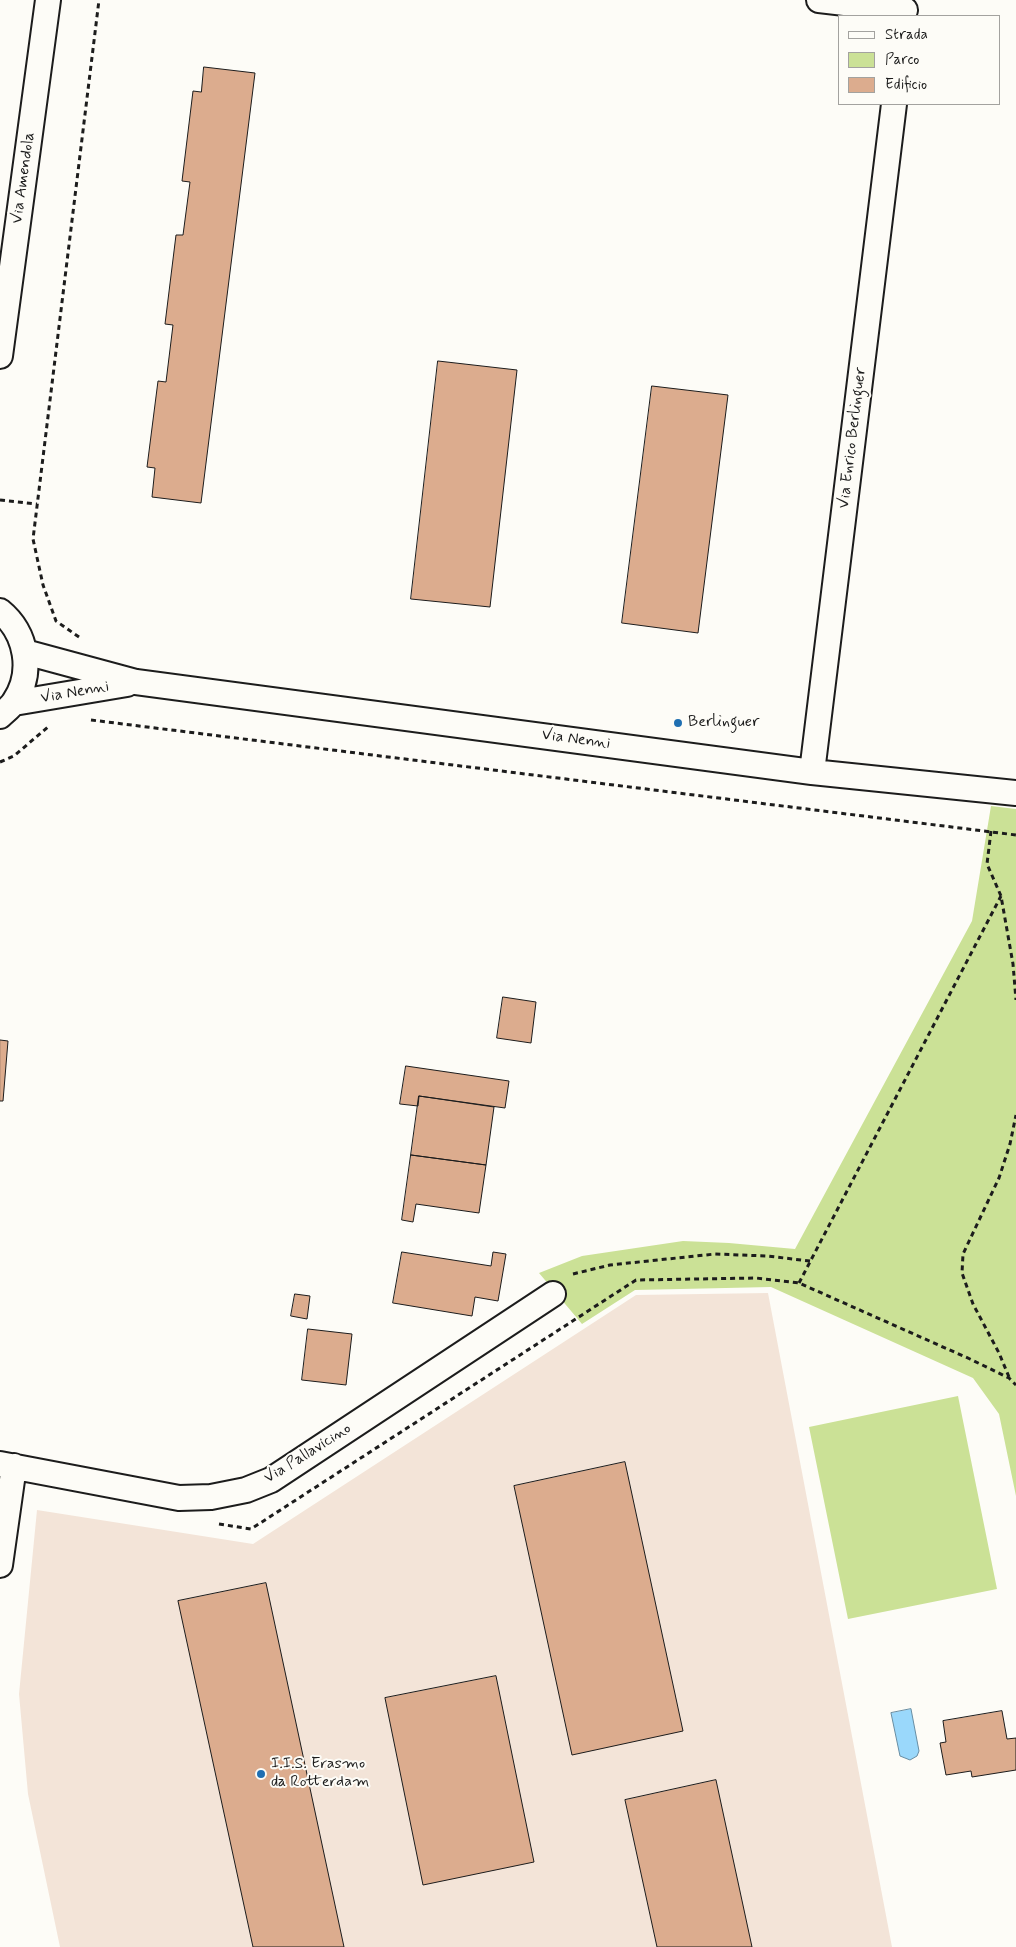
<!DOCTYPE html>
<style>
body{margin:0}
#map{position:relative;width:1016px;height:1947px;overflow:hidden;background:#fdfcf7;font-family:Mynerve,sans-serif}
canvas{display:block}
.legend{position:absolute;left:838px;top:15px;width:162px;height:90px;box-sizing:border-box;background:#fdfcf7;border:1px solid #a3a29f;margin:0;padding:6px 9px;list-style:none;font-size:15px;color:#1c1c1c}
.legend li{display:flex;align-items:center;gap:10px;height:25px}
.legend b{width:25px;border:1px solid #a3a29f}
</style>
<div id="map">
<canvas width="1016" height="1947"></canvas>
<ul class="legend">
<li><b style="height:6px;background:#fdfcf7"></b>Strada</li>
<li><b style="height:14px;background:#cbe196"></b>Parco</li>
<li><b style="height:14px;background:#dcac8e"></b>Edificio</li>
</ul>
</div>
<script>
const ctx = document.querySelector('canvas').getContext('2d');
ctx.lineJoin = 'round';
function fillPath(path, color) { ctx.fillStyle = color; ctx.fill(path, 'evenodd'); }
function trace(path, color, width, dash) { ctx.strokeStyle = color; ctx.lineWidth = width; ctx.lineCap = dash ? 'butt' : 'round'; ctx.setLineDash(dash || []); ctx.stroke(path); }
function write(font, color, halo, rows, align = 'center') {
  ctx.font = font + ' Mynerve,sans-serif'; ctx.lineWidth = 4; ctx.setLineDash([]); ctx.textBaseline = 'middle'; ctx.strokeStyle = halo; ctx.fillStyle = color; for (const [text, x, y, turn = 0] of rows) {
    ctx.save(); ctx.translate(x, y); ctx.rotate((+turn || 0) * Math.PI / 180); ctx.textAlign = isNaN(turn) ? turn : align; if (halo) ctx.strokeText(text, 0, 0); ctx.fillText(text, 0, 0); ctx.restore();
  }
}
fillPath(new Path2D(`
 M768,1293L892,1947H60L28,1794L19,1694L37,1510L253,1544L636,1295Z`), '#f3e4d8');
fillPath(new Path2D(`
 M991,806L1016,809V1496L999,1414L973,1378L771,1287L635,1290L582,1324L539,1273L582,1256L683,1241L729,1243L795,1249L972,921Z
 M958,1396L997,1589L848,1619L809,1427Z`), '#cbe196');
const water = new Path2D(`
 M911,1709L919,1751L917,1756L910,1760L900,1756L891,1713Z`);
fillPath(water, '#9ad8fb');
trace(water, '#688da2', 1);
const building = new Path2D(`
 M204,67L255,73L201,503L152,497L155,468L147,467L158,381L166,382L173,325L165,324L176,235H183L190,182L182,181L193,91L201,92Z
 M438,361L517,370L490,607L411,599Z
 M652,386L728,395L698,633L622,623Z
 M503,997L536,1002L531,1043L497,1038Z
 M0,1040L8,1041L3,1101H0Z
 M406,1066L509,1081L505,1108L419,1096L418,1106L400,1104Z
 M419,1096L494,1107L486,1165L411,1155Z
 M411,1155L486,1165L479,1213L416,1204L413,1222L402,1220Z
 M402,1252L491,1266L493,1252L506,1254L498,1301L475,1297L472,1316L393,1303Z
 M295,1294L310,1296L307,1319L291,1316Z
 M308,1329L352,1334L346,1385L302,1380Z
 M625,1462L683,1731L572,1755L514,1486Z
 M266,1583L344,1947H253L178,1601Z
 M496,1676L534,1862L423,1885L385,1698Z
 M1002,1711L1007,1739L1016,1738V1770L972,1777L971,1771L946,1775L940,1743L946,1742L943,1721Z
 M716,1780L752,1947H657L625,1800Z`);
fillPath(building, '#dcac8e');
trace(building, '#1c1c1c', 1);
const street = new Path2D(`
 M819,0L905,10
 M0,356L48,0
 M0,611C27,633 34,673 14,702C11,707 4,712 0,716
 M25,652L136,682L812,772L1016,793
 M14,703L127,684
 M812,772L894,104
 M0,1464L179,1498L211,1497L246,1490L271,1480L553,1294
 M0,1565L14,1466`);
trace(street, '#1c1c1c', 28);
trace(new Path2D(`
 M0,500L37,504
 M79,637L56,621L43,585L33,539L99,0
 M91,720L1016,835
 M0,762L14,756L49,726
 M991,831L987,864L1001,896L1013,964L1016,1000
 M573,1274L610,1265L715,1254L767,1256L810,1261
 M799,1283L1001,896
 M1009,1377L999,1353L973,1304L962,1273L963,1254L999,1178L1010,1144L1016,1115
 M219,1524L251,1529L636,1280L756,1278L799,1283L970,1359L1009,1378L1016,1385`), '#1c1c1c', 3, [5, 4]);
trace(street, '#fdfcf7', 24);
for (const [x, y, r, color] of [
 [678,723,5,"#1f6fb2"],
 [261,1774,5,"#1f6fb2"]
]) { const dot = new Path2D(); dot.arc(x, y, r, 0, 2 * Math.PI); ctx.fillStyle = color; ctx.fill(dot); trace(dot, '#fdfcf7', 2); }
write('16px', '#1c1c1c', '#fdfcf7', [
 ["Via Amendola",24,178,-82],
 ["Via Enrico Berlinguer",853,438,-83],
 ["Via Nenni",75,693,-10],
 ["Via Nenni",576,740,8],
 ["Via Pallavicino",308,1454,-32]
]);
write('16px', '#1c1c1c', '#fdfcf7', [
 ["Berlinguer",688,723],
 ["I.I.S. Erasmo",271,1765],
 ["da Rotterdam",271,1783]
], 'left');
</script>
